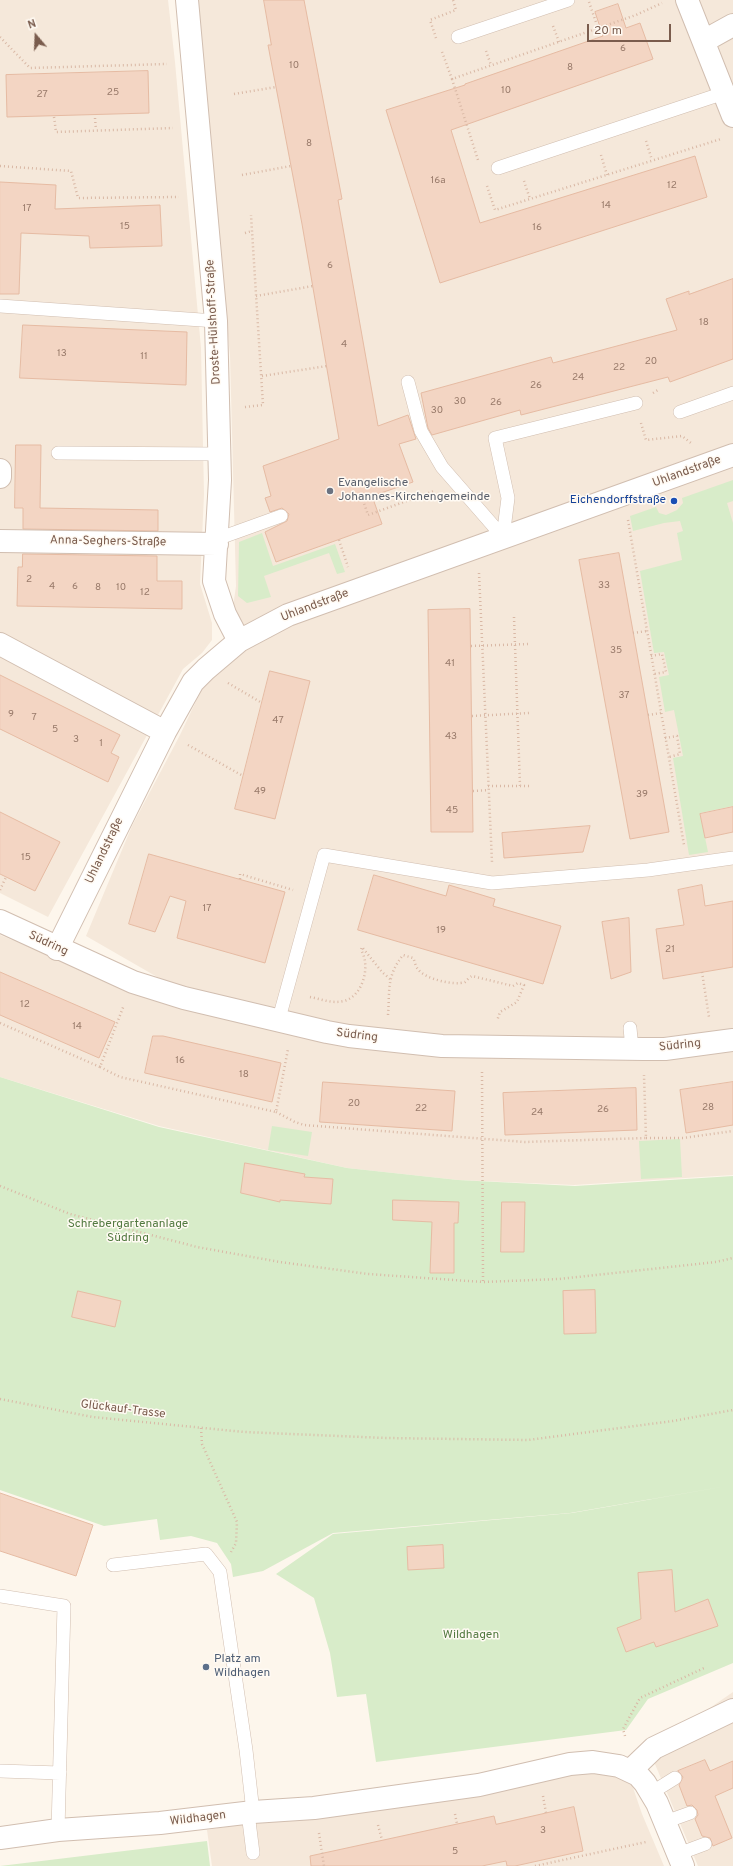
<!DOCTYPE html>
<meta charset="utf-8">
<style>
body{margin:0}
#map{position:relative;width:733px;height:1866px;overflow:hidden;background:#fdf6ec;font-family:Overpass,sans-serif}
canvas{display:block}
.north{position:absolute;left:16px;top:16px;width:40px;height:40px;-webkit-text-stroke:3px #fffaf3;paint-order:stroke;rotate:341deg;font-size:11px;font-weight:700;line-height:16px;text-align:center;color:#7a5c4d}
.north::after{content:'';display:block;margin:auto;width:14px;height:18px;background:#7a5c4d;clip-path:polygon(50% 0,100% 100%,50% 72%,0 100%)}
.scale{position:absolute;left:587px;top:24px;width:84px;height:18px;box-sizing:border-box;border:2px solid #7a5c4d;border-top:0;padding-left:5px;font-size:12px;line-height:14px;white-space:nowrap;color:#7a5c4d;-webkit-text-stroke:3px #fffaf3;paint-order:stroke}
</style>
<div id="map">
<canvas width="733" height="1866"></canvas>
<div class="north">N</div>
<div class="scale">20 m</div>
</div>
<script>
const ctx = document.querySelector('canvas').getContext('2d');
ctx.lineJoin = 'round';
function fillPath(path, color) { ctx.fillStyle = color; ctx.fill(path, 'evenodd'); }
function trace(path, color, width, dash) { ctx.strokeStyle = color; ctx.lineWidth = width; ctx.lineCap = dash ? 'butt' : 'round'; ctx.setLineDash(dash || []); ctx.stroke(path); }
function write(font, color, halo, rows, align = 'center') {
  ctx.font = font + ' Overpass,sans-serif'; ctx.lineWidth = 3; ctx.setLineDash([]); ctx.textBaseline = 'middle'; ctx.strokeStyle = halo; ctx.fillStyle = color; for (const [text, x, y, turn = 0] of rows) {
    ctx.save(); ctx.translate(x, y); ctx.rotate((+turn || 0) * Math.PI / 180); ctx.textAlign = isNaN(turn) ? turn : align; if (halo) ctx.strokeText(text, 0, 0); ctx.fillText(text, 0, 0); ctx.restore();
  }
}
fillPath(new Path2D(`
 M0,0H168L175,62L201,348L204,494L200,584L212,623V640L202,653L183,669L48,917L0,893Z
 M194,0H733V1029L664,1037L483,1040L350,1029L185,993L86,936L132,826L180,735L223,644L233,607L236,586L230,355Z
 M0,935L182,1009L347,1043L483,1058L666,1057L733,1049V1175L574,1185L458,1180L347,1168L159,1126L0,1077Z
 M733,1692V1866H698L649,1750Z
 M576,1768L629,1776L642,1814L664,1866H212L207,1830Z`), '#f5e8da');
fillPath(new Path2D(`
 M733,480V501L727,503L733,523V806L700,813L708,852L689,855L673,758L683,756L674,710L665,712L659,677L669,675L664,652L654,653L640,571L682,560L677,533L683,531L680,521L664,523L633,531L630,516L656,507L659,513L666,515L677,510L683,503L682,498Z
 M262,533L273,566L335,544L345,572L337,574L329,553L264,576L271,597L247,603L238,596L239,542Z
 M0,1077L159,1127L347,1168L458,1180L575,1186L733,1176V1485L570,1513L333,1533L263,1571L233,1577L231,1564L217,1543L191,1536L160,1540L157,1519L104,1526L0,1490Z
 M272,1126L312,1132L308,1156L268,1150Z
 M680,1139L682,1177L641,1179L639,1141Z
 M733,1485V1663L648,1699L626,1730L376,1762L366,1694L337,1697L330,1653L314,1598L276,1574L333,1534L572,1513Z
 M207,1841L210,1866H0Z`), '#d8ecc9');
const building = new Path2D(`
 M264,0H304L342,199L338,200L378,426L408,415L416,439L399,444L413,482L372,496L382,524L276,562L265,532L287,521L289,514L282,508L270,512L265,498L271,496L263,466L339,439L302,224L268,45H271Z
 M618,4L626,28L640,23L653,59L451,130L480,223L695,156L707,197L440,283L386,110L465,85V84L603,36L595,12Z
 M148,71L149,113L7,117L6,75Z
 M0,182L56,185L55,209L160,205L162,246L90,248L89,236L21,233L19,294H0Z
 M733,279V359L670,382L668,377L521,415L520,410L432,435L428,428L421,393L551,357L553,363L677,330L666,299L689,291V294Z
 M23,325L187,332L186,385L20,378Z
 M16,445H41L40,508L158,510V531L23,529V508H15Z
 M619,553L669,832L630,839L579,560Z
 M23,554L157,556V581H182V609L17,606L18,567H22Z
 M470,609L473,832H431L428,610Z
 M270,671L310,681L275,819L235,809Z
 M0,675L120,735L111,753L119,757L108,782L0,729Z
 M733,807V832L705,838L700,814Z
 M0,812L60,842L35,891L0,874Z
 M590,826L583,852L504,858L502,833Z
 M149,854L285,892L265,963L177,938L186,901L170,896L155,932L129,924Z
 M374,875L446,896L449,885L495,899L493,906L561,926L543,984L358,930Z
 M702,885L705,906L733,901V967L663,979L656,929L684,925L678,890Z
 M629,918L631,972L611,979L602,922Z
 M0,972L115,1022L99,1058L0,1015Z
 M153,1036H163L281,1063L272,1102L145,1073Z
 M323,1082L455,1091L452,1131L320,1122Z
 M733,1082V1125L686,1133L680,1090Z
 M636,1088L637,1130L505,1135L503,1093Z
 M245,1163L305,1174L304,1177L333,1179L331,1204L280,1200V1202L241,1193Z
 M393,1200L459,1202L458,1223H454V1273H430L432,1222L393,1220Z
 M502,1202H525L524,1252H501Z
 M595,1290L596,1333L564,1334L563,1291Z
 M78,1291L121,1301L115,1327L72,1317Z
 M0,1493L93,1525L76,1576L0,1551Z
 M443,1545L444,1568L408,1570L407,1547Z
 M672,1570L675,1612L708,1599L718,1626L656,1647L654,1642L626,1652L617,1628L641,1619L638,1573Z
 M705,1760L710,1771L733,1761V1788L715,1796L732,1838L713,1846L710,1838L702,1836L695,1819L698,1815L697,1810L692,1805L687,1806L679,1785L683,1777L678,1771Z
 M574,1807L583,1851L515,1866H507L506,1861L482,1866H311L310,1856L494,1816L496,1824Z`);
fillPath(building, '#f3d5c3');
trace(building, '#e6bba3', 1);
const service = new Path2D(`
 M458,37L568,0
 M498,168L724,93
 M0,306L216,321
 M408,382L421,431L442,467L503,537
 M680,412L733,393
 M58,453L220,454
 M503,537L508,498L495,438L636,403
 M217,539L281,516
 M278,1022L324,855L492,883L648,870L733,858
 M630,1028L632,1049
 M113,1565L206,1554L220,1572L246,1750L253,1812
 M0,1596L64,1606L58,1830
 M0,1771L60,1773
 M651,1793L675,1778
 M248,1813L253,1853
 M665,1822L690,1813
 M678,1854L705,1844`);
const minor = new Path2D(`
 M187,0L216,321L220,480L214,581L225,614L239,641
 M687,0L733,116
 M704,41L733,25
 M0,470V477
 M0,541L217,544
 M0,644L165,732
 M0,921L133,982L184,998L327,1032L349,1036L442,1046L643,1049H665L733,1040
 M57,949L165,732L193,682L206,669L239,641L288,615L733,455
 M630,1771L654,1748L733,1710
 M0,1838L58,1830L160,1823L253,1812L314,1808L479,1785L570,1764L593,1762L619,1766L638,1775L645,1783L657,1803L683,1866`);
trace(service, '#d1beb0', 14);
trace(minor, '#d1beb0', 24);
trace(new Path2D(`
 M589,2L598,28
 M553,26L559,42
 M0,37L30,68L167,64
 M436,38L430,20L456,10L453,0
 M486,51L491,65
 M442,52L452,79L636,15L662,3
 M452,79L478,160
 M234,94L276,87
 M54,117L56,132L173,128
 M95,118L96,130
 M646,141L652,160
 M601,155L607,175
 M0,166L71,171L78,198L179,197
 M242,175L291,166
 M524,181L530,199
 M487,186L495,210L721,139
 M245,233L252,231
 M256,296L313,286
 M262,376L327,366
 M653,393L658,390
 M245,407L263,405L251,215
 M641,423L646,440L682,436L691,443
 M363,500L368,515L434,491
 M628,520L684,845
 M339,540L348,567
 M479,573L492,862
 M514,617L520,786
 M633,633L647,631
 M471,646L528,644
 M651,656L662,654L666,672L654,674
 M228,683L262,703
 M648,715L661,713
 M472,716L529,713
 M665,738L677,736L680,754L669,757
 M188,745L243,776
 M488,786H531
 M473,791L488,790
 M240,879V874L293,890
 M0,890L6,877
 M702,972L709,1017
 M310,997C321,999 332,1004 344,1001C363,996 371,966 361,950L362,947L382,972L390,979
 M388,1015C390,990 386,977 403,955L413,958C415,961 415,966 418,969C424,979 455,986 465,982C467,980 470,977 472,976L513,986L518,983L524,985L517,1002L500,1012L497,1021
 M0,1023L100,1067L124,1005
 M100,1067L120,1077L276,1112L288,1049
 M482,1072L483,1282
 M276,1112L295,1122L304,1125L525,1142L646,1138L644,1075
 M646,1138H683L733,1131
 M0,1186L70,1214L197,1247L280,1262L368,1274L483,1282L559,1279L716,1262L733,1258
 M0,1399L93,1417L244,1432L386,1438L528,1440L673,1421L733,1410
 M201,1428L202,1444L237,1522L236,1543L231,1552
 M625,1736L623,1729L640,1698L704,1668
 M543,1796L546,1813
 M455,1814L457,1824
 M378,1825L382,1840
 M319,1833L324,1866
 M535,1866L646,1842`), '#d9b8a5', 2.5, [1, 3]);
trace(service, '#fff', 13);
trace(minor, '#fff', 22);
for (const [x, y, r, color] of [
 [330,491,4,"#6b7280"],
 [674,501,4,"#1a4fb4"],
 [206,1667,4,"#5c6f8a"]
]) { const dot = new Path2D(); dot.arc(x, y, r, 0, 2 * Math.PI); ctx.fillStyle = color; ctx.fill(dot); trace(dot, '#fffaf3', 1.5); }
write('10px', '#987a6a', null, [
 ["6",623,49],
 ["10",294,66],
 ["8",570,68],
 ["10",506,91],
 ["25",113,93],
 ["27",42,95],
 ["8",309,144],
 ["16a",438,181],
 ["12",672,186],
 ["14",606,206],
 ["17",27,209],
 ["15",125,227],
 ["16",537,228],
 ["6",330,266],
 ["18",704,323],
 ["4",344,345],
 ["13",62,354],
 ["11",144,357],
 ["20",651,362],
 ["22",619,368],
 ["24",578,378],
 ["26",536,386],
 ["30",460,402],
 ["26",496,403],
 ["30",437,411],
 ["2",29,580],
 ["33",604,586],
 ["4",52,587],
 ["6",75,587],
 ["8",98,588],
 ["10",121,588],
 ["12",145,593],
 ["35",616,651],
 ["41",450,664],
 ["37",624,696],
 ["9",11,715],
 ["7",34,718],
 ["47",278,721],
 ["5",55,730],
 ["43",451,737],
 ["3",76,740],
 ["1",101,744],
 ["49",260,792],
 ["39",642,795],
 ["45",452,811],
 ["15",26,858],
 ["17",207,909],
 ["19",441,931],
 ["21",670,950],
 ["12",25,1005],
 ["14",77,1027],
 ["16",180,1061],
 ["18",244,1075],
 ["20",354,1104],
 ["28",708,1108],
 ["22",421,1109],
 ["26",603,1110],
 ["24",537,1113],
 ["3",543,1831],
 ["5",455,1852]
]);
write('12px', '#7a5c4d', '#fffaf3', [
 ["Droste-Hülshoff-Straße",214,322,-93],
 ["Uhlandstraße",687,472,-20],
 ["Anna-Seghers-Straße",108,542,1],
 ["Uhlandstraße",315,606,-21],
 ["Uhlandstraße",105,851,-64],
 ["Südring",48,944,25],
 ["Südring",357,1036,7],
 ["Südring",680,1046,-6],
 ["Glückauf-Trasse",123,1410,7],
 ["Wildhagen",198,1819,-7]
]);
write('12px', '#5b616d', '#fffaf3', [
 ["Evangelische",338,484],
 ["Johannes-Kirchengemeinde",338,498]
], 'left');
write('12px', '#164399', '#fffaf3', [
 ["Eichendorffstraße",666,501]
], 'right');
write('12px', '#537a41', '#fffaf3', [
 ["Schrebergartenanlage",128,1225],
 ["Südring",128,1239],
 ["Wildhagen",471,1636]
]);
write('12px', '#4e5e75', '#fffaf3', [
 ["Platz am",214,1660],
 ["Wildhagen",214,1674]
], 'left');
</script>
